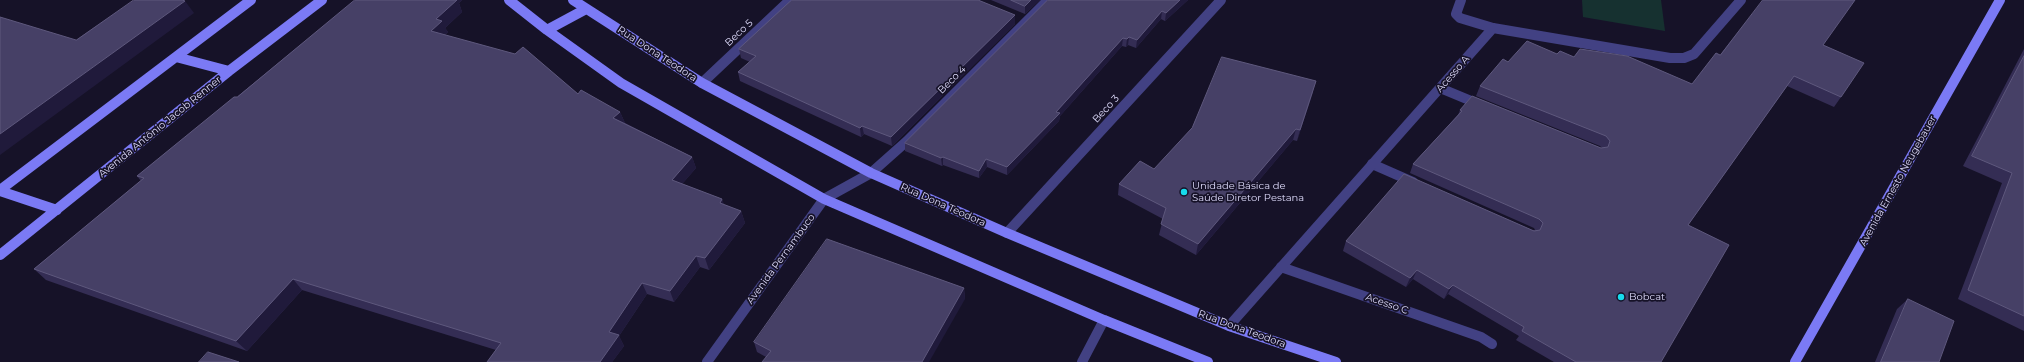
<!DOCTYPE html>
<meta charset="utf-8">
<style>
body{margin:0}
canvas{display:block;background:#161228}
</style>
<canvas width="2024" height="362"></canvas>
<script>
const ctx = document.querySelector('canvas').getContext('2d');
ctx.lineJoin = 'round';
function fillPath(path, color) { ctx.fillStyle = color; ctx.fill(path, 'evenodd'); }
function trace(path, color, width, dash) { ctx.strokeStyle = color; ctx.lineWidth = width; ctx.lineCap = dash ? 'butt' : 'round'; ctx.setLineDash(dash || []); ctx.stroke(path); }
function write(font, color, halo, rows, align = 'center') {
  ctx.font = font + ' Montserrat,sans-serif'; ctx.lineWidth = 3.5; ctx.setLineDash([]); ctx.textBaseline = 'middle'; ctx.strokeStyle = halo; ctx.fillStyle = color; for (const [text, x, y, turn = 0] of rows) {
    ctx.save(); ctx.translate(x, y); ctx.rotate((+turn || 0) * Math.PI / 180); ctx.textAlign = isNaN(turn) ? turn : align; if (halo) ctx.strokeText(text, 0, 0); ctx.fillText(text, 0, 0); ctx.restore();
  }
}
fillPath(new Path2D(`
 M1582,0H1661L1665,31L1583,17Z`), '#163130');
trace(new Path2D(`
 M1461,0L1456,14L1460,18L1493,28
 M702,83L790,0
 M1440,88L1481,105
 M1372,164L1413,182
 M871,173L907,141L1048,0
 M1007,233L1221,0
 M1281,267L1481,337L1492,344
 M1082,362L1104,320`), '#424183', 10);
trace(new Path2D(`
 M1229,326L1493,28L1670,58H1684L1694,54L1741,0
 M707,362L824,199L871,173`), '#424183', 10);
trace(new Path2D(`
 M509,0L547,30L621,83L824,199L1104,320L1208,362
 M573,0L702,83L871,173L1007,233L1229,326L1336,362
 M547,30L586,9
 M176,57L229,71
 M0,190L251,0
 M0,191L57,210
 M0,255L229,71L322,0
 M1795,362L2000,0`), '#7b7af5', 10);
fillPath(new Path2D(`
 M355,0H462L459,3L462,12L445,28L448,32L445,35L578,94L620,112L625,123L692,157L696,168L682,184L722,199L724,205L741,211L745,223L709,270L700,267L674,302L647,294L619,336L624,346L612,362H487L496,350L302,290L247,351L46,280L34,269L141,181L137,176L237,97Z
 M991,0H1040L1025,14Z
 M1048,0H1188L1165,21L1161,19L1136,48L1128,45L1126,47L1122,46L1060,116L1059,121L1007,175L987,167L979,178L943,165L942,166L905,151V143Z
 M1015,15V24L892,146L864,134L861,137L740,81L738,72L750,62L741,58L739,49Z
 M1823,45L1841,97L1834,107L1787,86L1688,225L1661,362H1554L1516,340L1519,336L1448,294L1444,299L1413,279L1406,287L1343,251L1346,241L1535,230L1534,228L1410,173L1413,164L1458,115L1460,110L1601,148H1602L1600,146L1476,96L1480,86L1508,62L1557,54L1692,84L1720,55Z
 M2024,49V331L1958,299L2002,183L1963,166Z
 M1313,92L1297,141L1293,140L1196,255L1159,235L1163,219L1118,195L1119,184L1154,169Z
 M964,288L965,299L766,357L757,352L754,342Z
 M1908,299L1939,362H1875L1897,309Z`), '#342d54');
fillPath(new Path2D(`
 M448,0H462L459,3L462,12L445,28L448,32L437,42L431,31L436,19Z
 M1031,0H1040L1025,14V6Z
 M1180,0H1188L1165,21L1166,13Z
 M185,1L194,13L0,155V134Z
 M1162,11L1161,19L1136,48L1137,40Z
 M1015,15V24L892,146L891,137Z
 M1129,37L1128,45L1126,47L1127,39Z
 M1123,38L1122,46L1060,116L1059,121L1007,175V167Z
 M1316,81L1313,92L1297,141L1300,130Z
 M620,112L625,123L613,118Z
 M862,126L864,134L861,137L860,128Z
 M1296,129L1293,140L1196,255L1198,244Z
 M692,157L696,168L676,191L672,180Z
 M943,157V165L942,166L941,158Z
 M986,159L987,167L979,178V171Z
 M722,199L726,211L720,203Z
 M741,211L745,223L709,270L705,258Z
 M696,256L700,267L674,302L670,291Z
 M1417,270L1413,279L1406,287L1410,278Z
 M293,279L302,290L247,351L236,341Z
 M642,283L647,294L619,336L624,346L612,362H600L609,332Z
 M1453,285L1448,294L1444,299L1449,289Z
 M964,288L965,299L929,362H922Z`), '#201a3b');
const building = new Path2D(`
 M134,0H182L185,1L0,134V17L76,40Z
 M355,0H457L436,19L442,21L431,31L515,54L523,47L578,94L581,90L620,112L613,118L692,157L672,180L722,199L720,203L741,211L705,258L696,256L670,291L642,283L609,332L619,335L600,362H487L501,343L293,279L236,341L34,269L144,178L137,176L234,97H237Z
 M792,0H978L1015,15L891,137L862,126L860,128L738,72L756,56L739,49Z
 M1011,0H1031L1025,6Z
 M1048,0H1180L1166,13L1162,11L1137,40L1129,37L1127,39L1123,38L1056,112L1060,113L1007,167L986,159L979,171L943,157L941,158L905,143Z
 M1763,0H1855L1823,45L1864,63L1841,97L1794,76L1688,225L1729,245L1661,362H1576L1522,331L1524,327L1453,285L1449,289L1417,270L1410,278L1346,241L1404,174L1534,231L1540,230L1543,223L1539,219L1413,164L1462,111L1460,110L1472,96L1601,148L1608,147L1610,141L1606,136L1480,86L1503,59L1508,62L1527,41L1557,54L1560,51L1574,57L1580,49L1627,56L1692,84L1716,53L1720,55Z
 M2024,56V316L1968,290L2012,173L1972,156Z
 M1222,57L1316,81L1300,130L1296,129L1198,244L1161,224L1166,208L1119,184L1140,161L1154,169L1192,128Z
 M827,239L964,288L922,362H762L771,351L754,342Z
 M1908,299L1954,321L1939,362H1881Z
 M208,352L239,362H199Z`);
fillPath(building, '#464066');
trace(building, '#5e587d', 1);
for (const [x, y, r, color] of [
 [1184,192,4,"#17dced"],
 [1621,297,4,"#17dced"]
]) { const dot = new Path2D(); dot.arc(x, y, r, 0, 2 * Math.PI); ctx.fillStyle = color; ctx.fill(dot); trace(dot, '#161228', 1.5); }
write('10px', '#dfdcfc', '#161228', [
 ["Beco 5",739,33,-43],
 ["Rua Dona Teodora",657,54,33],
 ["Acesso A",1453,74,-49],
 ["Beco 4",952,80,-45],
 ["Beco 3",1106,109,-47],
 ["Avenida Antônio Jacob Renner",160,127,-39],
 ["Avenida Ernesto Neugebauer",1898,181,-61],
 ["Rua Dona Teodora",943,205,24],
 ["Avenida Pernambuco",781,259,-54],
 ["Acesso C",1387,304,19],
 ["Rua Dona Teodora",1242,329,20]
]);
write('10px', '#dfdcfc', '#161228', [
 ["Unidade Básica de",1192,186],
 ["Saúde Diretor Pestana",1192,198],
 ["Bobcat",1629,297]
], 'left');
</script>
